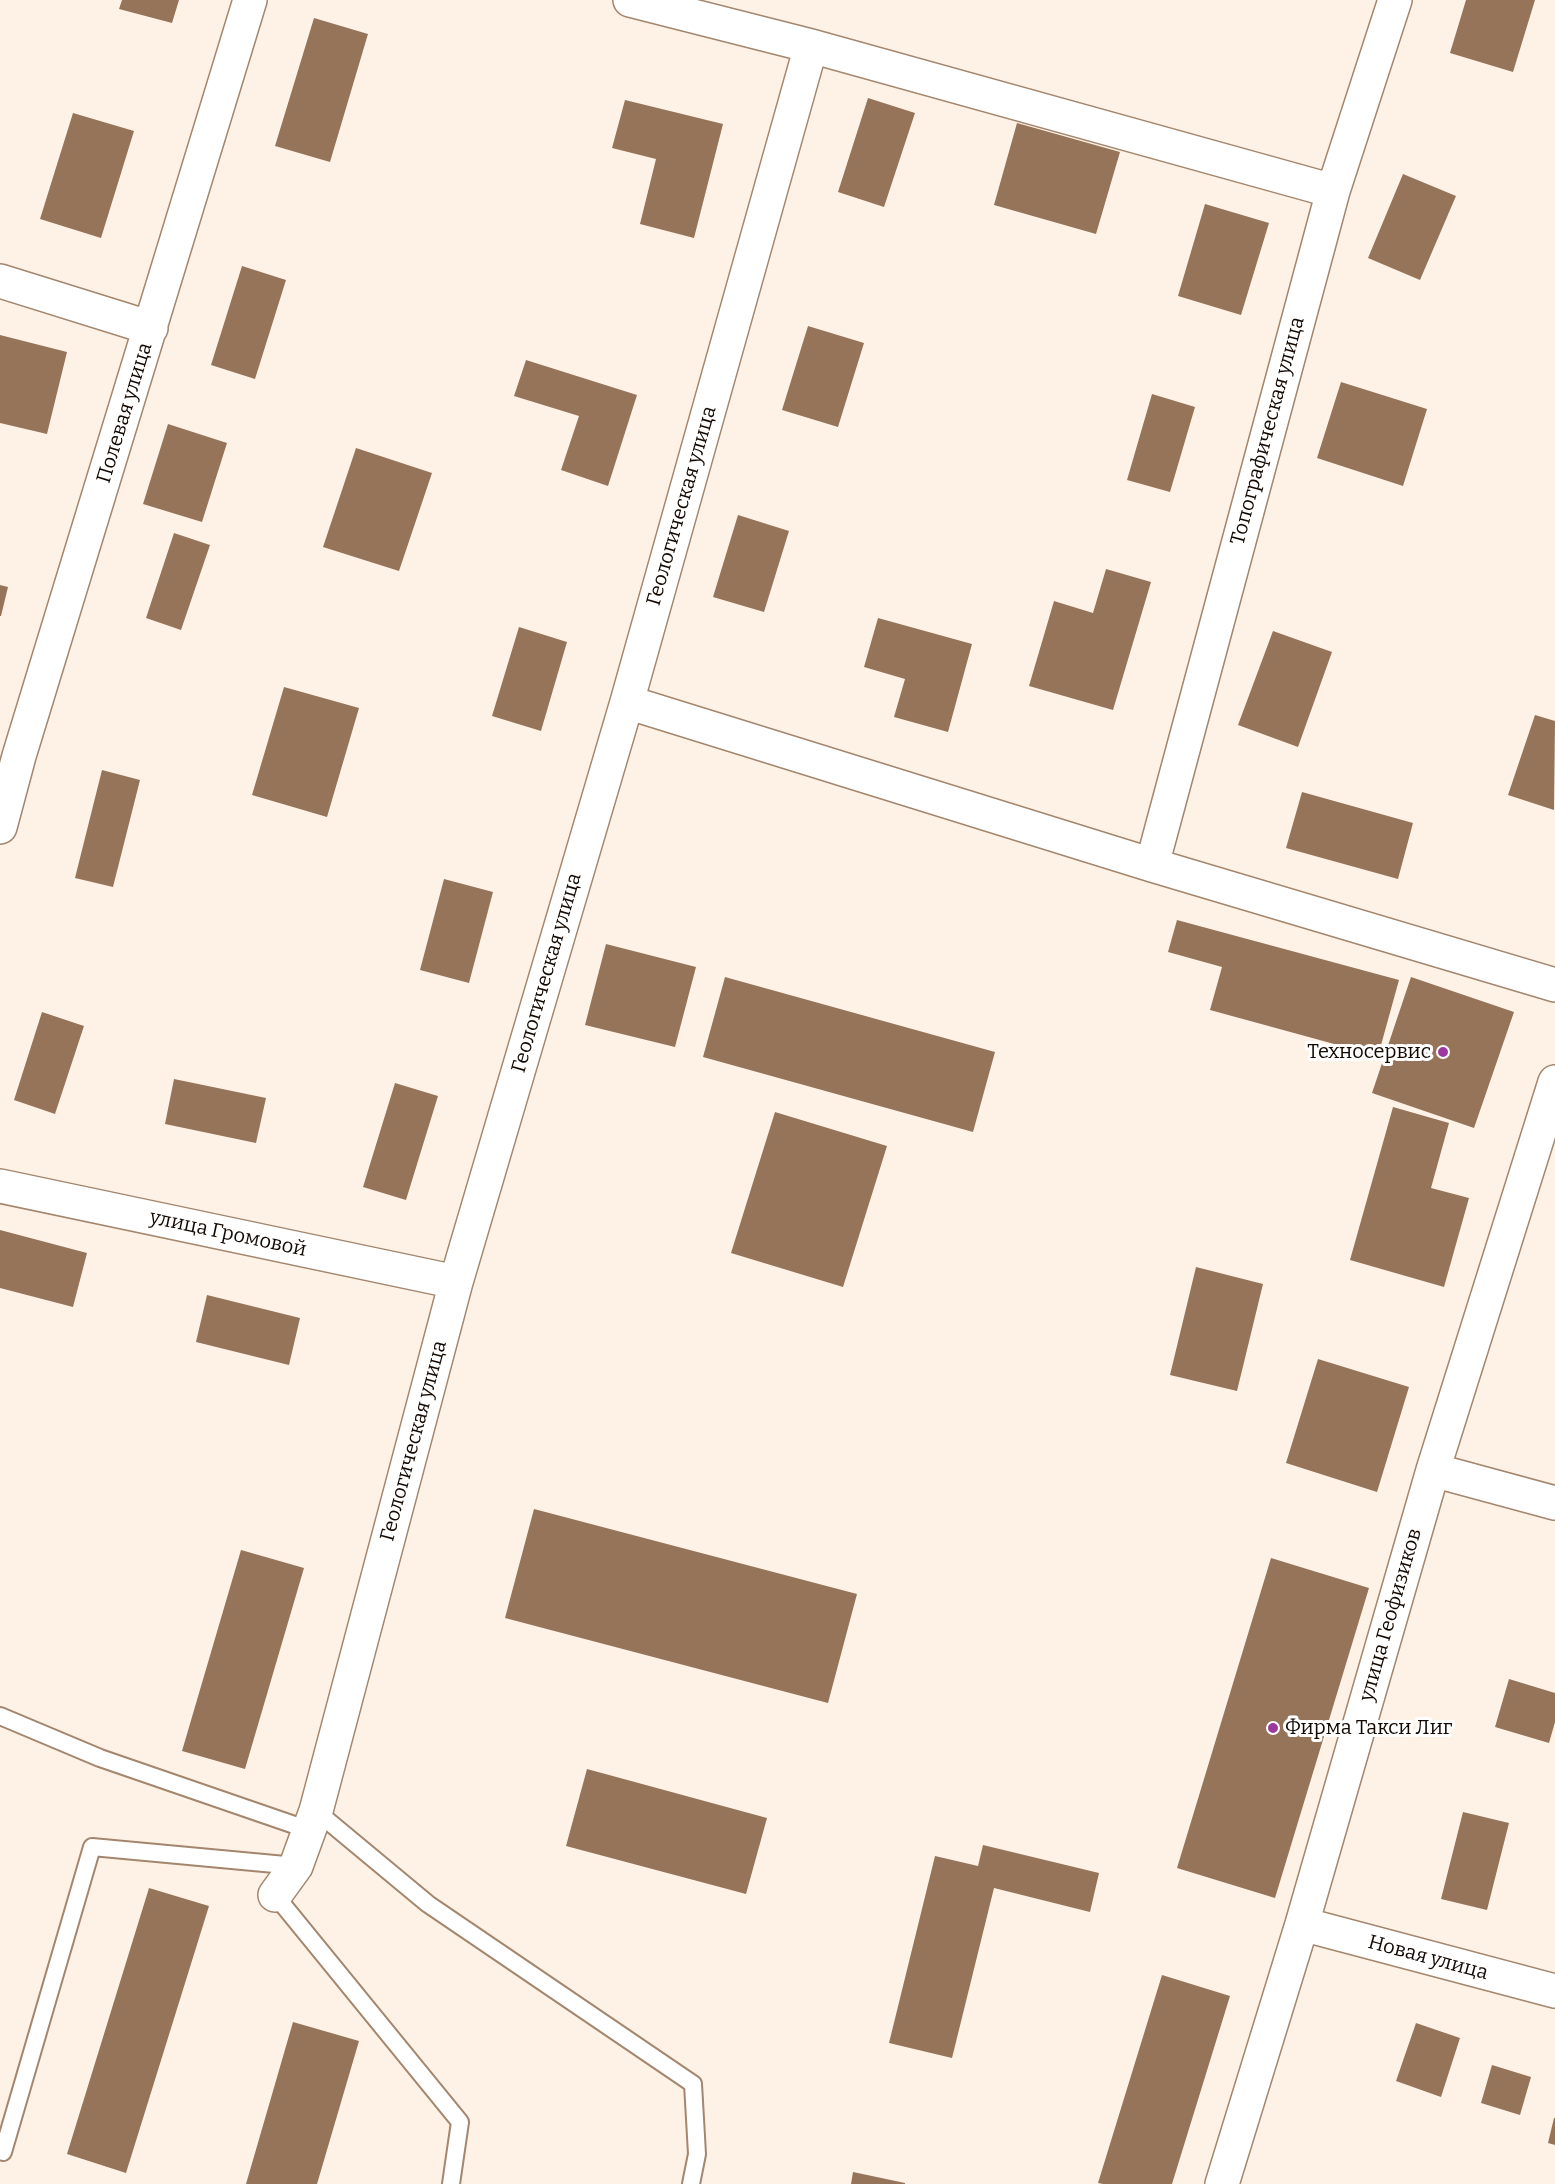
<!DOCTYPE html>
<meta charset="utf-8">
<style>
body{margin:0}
canvas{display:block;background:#fef2e7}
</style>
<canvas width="1555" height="2184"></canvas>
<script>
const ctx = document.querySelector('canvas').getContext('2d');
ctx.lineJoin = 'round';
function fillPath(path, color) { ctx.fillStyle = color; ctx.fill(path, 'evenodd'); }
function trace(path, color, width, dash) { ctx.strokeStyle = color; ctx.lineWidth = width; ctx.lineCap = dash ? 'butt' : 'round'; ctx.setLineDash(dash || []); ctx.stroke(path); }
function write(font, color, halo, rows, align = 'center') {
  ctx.font = font + ' Bitter,serif'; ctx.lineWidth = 6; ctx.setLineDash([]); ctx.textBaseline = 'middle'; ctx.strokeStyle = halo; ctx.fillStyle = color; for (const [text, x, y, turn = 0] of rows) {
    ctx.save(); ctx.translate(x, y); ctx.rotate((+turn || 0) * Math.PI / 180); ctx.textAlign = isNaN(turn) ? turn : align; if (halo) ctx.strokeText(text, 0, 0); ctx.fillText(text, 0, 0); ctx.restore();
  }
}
fillPath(new Path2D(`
 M122,0H179L172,23L119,9Z
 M1466,0H1535L1513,72L1450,53Z
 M314,18L368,34L330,162L275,146Z
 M868,98L915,113L884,207L838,192Z
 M625,100L723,124L694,238L640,224L656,159L612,148Z
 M73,113L134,131L101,238L40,219Z
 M1017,123L1120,152L1096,234L994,205Z
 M1403,174L1456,196L1420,280L1368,258Z
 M1205,204L1269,223L1241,315L1178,296Z
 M242,266L286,280L255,379L211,365Z
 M808,326L864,343L838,427L782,410Z
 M0,335L67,352L47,434L0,423Z
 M526,360L637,395L608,486L561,470L579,416L514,396Z
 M1341,382L1427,409L1403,486L1317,458Z
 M1152,394L1195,407L1170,492L1127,480Z
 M168,424L227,443L202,522L143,504Z
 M356,448L432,473L399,571L323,547Z
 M738,515L789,531L764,612L713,597Z
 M174,533L210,545L181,630L146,618Z
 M1106,569L1151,582L1113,710L1029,686L1054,601L1093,613Z
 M0,585L8,587L1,616H0Z
 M878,618L972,644L948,732L894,717L905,679L864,667Z
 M519,627L567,642L541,731L492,716Z
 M1273,631L1332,652L1298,747L1238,725Z
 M284,687L359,708L327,817L252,795Z
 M1535,715L1555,721L1554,810L1508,795Z
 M102,770L140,780L113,887L75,878Z
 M1302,792L1413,823L1398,879L1286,848Z
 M444,879L493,892L469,983L420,970Z
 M1177,920L1399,980L1378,1056L1210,1010L1222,967L1168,952Z
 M606,944L696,967L675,1047L585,1025Z
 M725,977L995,1052L973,1132L703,1057Z
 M1411,977L1514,1012L1474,1128L1372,1093Z
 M42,1012L84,1026L55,1114L14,1100Z
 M174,1079L266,1098L256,1143L165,1124Z
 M395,1083L438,1096L406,1200L363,1187Z
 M1393,1107L1449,1123L1431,1188L1469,1198L1444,1287L1350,1260Z
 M775,1112L887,1146L843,1287L731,1253Z
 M0,1230L87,1253L73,1307L0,1288Z
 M1196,1267L1263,1284L1237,1391L1170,1375Z
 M207,1295L300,1318L289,1365L196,1342Z
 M1318,1359L1409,1387L1377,1492L1286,1463Z
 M534,1509L857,1594L828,1703L505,1618Z
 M241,1550L304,1568L245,1769L182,1751Z
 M1271,1558L1369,1588L1275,1898L1177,1868Z
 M1509,1679L1555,1693V1722L1549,1743L1495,1727Z
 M587,1769L767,1818L746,1894L566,1846Z
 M1463,1812L1509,1823L1487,1910L1441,1899Z
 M983,1845L1099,1873L1090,1912L994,1888L952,2058L889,2043L935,1856L978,1866Z
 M149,1888L209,1906L126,2173L67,2154Z
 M1162,1975L1230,1996L1172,2184H1103L1098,2183Z
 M293,2022L359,2041L317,2184H246Z
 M1416,2023L1460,2038L1441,2097L1396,2081Z
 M1492,2065L1531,2077L1520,2115L1481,2103Z
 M1554,2118H1555V2145L1548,2143Z
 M853,2172L905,2183V2184H851Z`), '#967459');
const service = new Path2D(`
 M0,1716L100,1758L309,1830
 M316,1811L428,1904L693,2084L697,2154L691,2184
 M275,1895L460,2122L451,2184
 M0,2151L3,2152L92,1847L296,1866`);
const minor = new Path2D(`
 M630,0L811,46L1333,191
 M0,281L151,328
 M627,702L1152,865L1555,985
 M0,827L19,756L250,0
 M1152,865L1333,191L1395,0
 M0,1186L456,1282
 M1433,1470L1555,1503
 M275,1895L296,1866L316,1811L456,1282L627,702L811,46
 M1302,1924L1555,1991
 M1222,2184L1302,1924L1433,1470L1555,1082`);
trace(service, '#a3866d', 20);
trace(minor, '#a3866d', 36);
trace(service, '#fff', 16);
trace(minor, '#fff', 33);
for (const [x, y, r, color] of [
 [1443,1052,6,"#9b39a0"],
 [1273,1728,6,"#9b39a0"]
]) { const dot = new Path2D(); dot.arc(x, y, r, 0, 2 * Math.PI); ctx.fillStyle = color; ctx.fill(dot); trace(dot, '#fff', 2); }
write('20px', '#130902', '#fff', [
 ["Полевая улица",125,413,-73],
 ["Топографическая улица",1268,431,-75],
 ["Геологическая улица",682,506,-74],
 ["Геологическая улица",547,973,-74],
 ["улица Громовой",228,1234,12],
 ["Геологическая улица",414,1441,-75],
 ["улица Геофизиков",1391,1615,-74],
 ["Новая улица",1428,1958,15]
]);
write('20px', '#130902', '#fff', [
 ["Техносервис",1431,1052],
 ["Фирма Такси Лиг",1285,1728,"left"]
], 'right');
</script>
